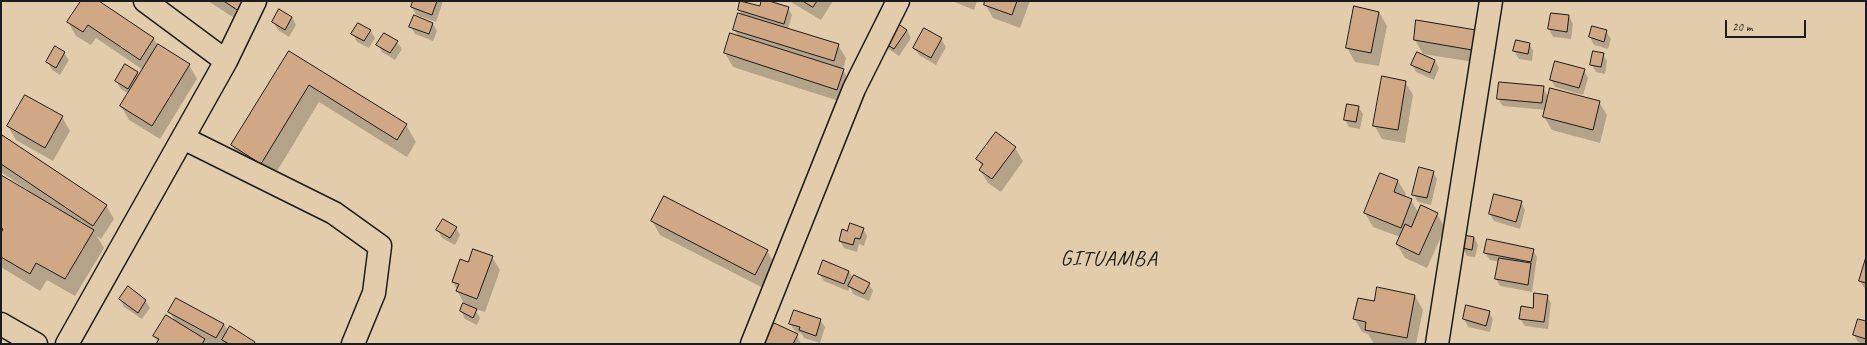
<!DOCTYPE html>
<style>
body{margin:0}
#map{position:relative;width:1867px;height:345px;overflow:hidden;background:#e3ccac;font-family:Caveat,sans-serif}
canvas{display:block}
.frame{position:absolute;inset:0;border:2px solid #1c1c1c;pointer-events:none}
.scale{position:absolute;left:1725px;top:20px;width:81px;height:18px;box-sizing:border-box;border:2px solid #1c1c1c;border-top:0;padding-left:5px;font-size:12px;line-height:14px;white-space:nowrap;color:#1c1c1c;-webkit-text-stroke:3px #e3ccac;paint-order:stroke}
</style>
<div id="map">
<canvas width="1867" height="345"></canvas>
<div class="frame"></div>
<div class="scale">20 m</div>
</div>
<script>
const ctx = document.querySelector('canvas').getContext('2d');
ctx.lineJoin = 'round';
function fillPath(path, color) { ctx.fillStyle = color; ctx.fill(path, 'evenodd'); }
function trace(path, color, width, dash) { ctx.strokeStyle = color; ctx.lineWidth = width; ctx.lineCap = dash ? 'butt' : 'round'; ctx.setLineDash(dash || []); ctx.stroke(path); }
function write(font, color, halo, rows, align = 'center') {
  ctx.font = font + ' Caveat,sans-serif'; ctx.lineWidth = 4; ctx.setLineDash([]); ctx.textBaseline = 'middle'; ctx.strokeStyle = halo; ctx.fillStyle = color; for (const [text, x, y, turn = 0] of rows) {
    ctx.save(); ctx.translate(x, y); ctx.rotate((+turn || 0) * Math.PI / 180); ctx.textAlign = isNaN(turn) ? turn : align; if (halo) ctx.strokeText(text, 0, 0); ctx.fillText(text, 0, 0); ctx.restore();
  }
}
fillPath(new Path2D(`
 M82,1H97L154,39L158,46L189,65L197,79L160,139L129,120L121,106L129,94L121,89L116,81L137,72L140,76L143,70L96,38L91,45L76,36L68,22Z
 M208,1H262L248,27Z
 M414,1H443L436,22L416,15L412,7Z
 M762,1L788,8L792,15L788,29L838,45L846,58L843,70L851,84L845,103L733,67L725,53L731,34L738,36L734,29L742,15L739,10L760,7Z
 M789,1H833L821,20Z
 M952,1H977L974,10Z
 M986,1H1030L1020,28L993,18L985,4Z
 M1379,12L1387,26L1379,66L1355,62L1347,48Z
 M1569,16L1573,24L1571,39L1553,37L1549,29Z
 M292,17L296,25L289,37L278,30L273,22Z
 M1417,22L1475,31L1480,63L1423,54L1415,40Z
 M433,24L437,31L433,41L415,34L411,27Z
 M924,29L941,39L946,47L936,65L919,55L914,48Z
 M370,30L375,38L369,48L357,42L353,34Z
 M907,30L911,38L899,56L887,48L882,41Z
 M1606,31L1611,39L1608,49L1594,45L1590,37Z
 M397,42L402,49L395,60L382,52L378,45Z
 M1529,43L1533,51L1532,61L1519,59L1514,51Z
 M289,52L406,125L416,142L407,157L319,102L271,181L242,163L232,145Z
 M64,53L69,60L60,75L52,70L48,62Z
 M1603,54L1607,61L1605,74L1596,72L1591,64Z
 M1435,61L1439,68L1434,80L1416,72L1412,65Z
 M1584,70L1588,78L1583,95L1555,87L1551,80Z
 M1405,82L1413,95L1405,143L1382,139L1374,125Z
 M1543,87L1547,95V100L1599,102L1607,115L1600,143L1552,130L1544,117L1546,110L1503,106L1498,99Z
 M1358,107L1363,114L1360,129L1349,127L1345,120Z
 M62,117L70,131L53,161L16,140L8,126Z
 M3,136L106,205L114,219L101,239L97,236L104,248L75,296L47,280L40,291L1,267V176L28,192L29,191L1,172V138Z
 M1015,148L1023,161L1001,192L988,183L980,170L982,167L978,159Z
 M1433,172L1437,179L1431,205L1418,202L1413,194Z
 M1398,181L1406,194L1405,197L1411,200L1418,212L1437,214L1445,228L1427,268L1405,258L1397,244L1400,237L1373,227L1365,213Z
 M1521,202L1525,210L1520,229L1494,221L1490,214Z
 M652,221L767,251L775,265L763,288L660,235Z
 M456,228L460,235L455,245L442,238L438,230Z
 M863,228L867,236L864,246L859,244L857,252L844,248L840,241L848,232Z
 M1474,237L1478,245L1475,257L1467,256L1463,248Z
 M1533,250L1537,257L1532,292L1500,286L1496,279L1499,262L1490,260L1485,253Z
 M492,257L500,270L485,312L475,309L480,318L477,325L465,319L461,311L464,304L453,282L468,263Z
 M1866,260V291L1860,281Z
 M849,271L853,279L869,284L873,291L869,301L853,294L850,287L848,291L824,281L819,273Z
 M1415,296L1423,310L1416,344H1374L1368,334L1362,332L1354,318L1374,302Z
 M1547,296L1551,303L1548,329L1525,326L1520,319Z
 M120,299L145,300L150,308L142,319L124,307Z
 M170,312L224,324L228,331L255,344H210L206,342L207,344H157L158,342L154,336L175,321Z
 M1489,312L1493,319L1490,332L1468,327L1464,319Z
 M820,320L825,327L820,343L804,338L802,334L795,331L790,324Z
 M1866,322V344H1863L1858,342L1854,335Z
 M797,335L801,344H766Z`), '#0003');
const building = new Path2D(`
 M81,1H99L154,38L140,60L88,25L83,32L67,22Z
 M224,1H243L238,10Z
 M413,1H437L432,15L411,7Z
 M740,1L760,6L761,1H769L789,7L784,24L738,10Z
 M803,1H817L813,7Z
 M985,1H1017L1012,15L984,5Z
 M1354,6L1379,12L1371,53L1346,48Z
 M279,9L292,17L285,30L272,22Z
 M738,13L839,44L834,61L733,30Z
 M1551,13L1569,15L1567,32L1548,29Z
 M414,15L433,23L429,34L409,27Z
 M1416,20L1476,30L1472,50L1414,40Z
 M894,21L907,30L894,49L881,41Z
 M358,23L371,30L364,41L351,34Z
 M1592,26L1607,30L1604,42L1589,37Z
 M924,28L942,38L931,58L913,48Z
 M384,33L398,41L390,53L376,45Z
 M730,33L844,69L837,90L724,53Z
 M1516,40L1530,43L1528,54L1513,51Z
 M158,44L190,64L152,126L120,106Z
 M55,46L65,52L56,68L46,62Z
 M289,51L407,124L397,140L309,85L261,164L231,145Z
 M1593,51L1604,53L1601,67L1590,65Z
 M1417,52L1435,60L1430,73L1411,65Z
 M1555,61L1585,69L1579,88L1550,80Z
 M125,64L138,72L128,89L115,81Z
 M1382,76L1406,81L1398,130L1373,126Z
 M1499,82L1544,86L1542,103L1497,99Z
 M1550,88L1600,101L1593,130L1543,117Z
 M25,95L63,116L45,148L7,126Z
 M1347,104L1359,106L1356,122L1344,120Z
 M996,132L1016,147L992,179L979,170L983,164L976,159Z
 M2,135L107,205L93,226L1,164Z
 M1419,167L1434,171L1427,198L1412,195Z
 M1380,173L1398,180L1394,192L1412,199L1401,228L1364,213Z
 M1,175L94,230L65,279L36,263L30,274L1,257V233L3,229L1,228Z
 M1494,194L1522,201L1516,222L1489,214Z
 M664,196L768,250L755,275L651,221Z
 M1421,205L1438,213L1419,255L1396,244L1405,224L1411,227Z
 M443,219L457,227L450,238L436,230Z
 M850,223L864,228L860,239L855,238L853,245L839,241L842,229L847,231Z
 M1464,235L1474,237L1472,250L1462,248Z
 M1487,239L1534,249L1531,262L1484,253Z
 M473,249L493,256L477,299L456,291L459,284L452,282L460,259L468,262Z
 M1866,257V283L1859,281Z
 M1499,258L1531,263L1528,285L1495,279Z
 M823,260L849,271L844,284L818,274Z
 M854,275L870,283L864,294L848,286Z
 M128,286L146,300L138,313L119,299Z
 M1377,287L1415,295L1407,338L1365,330L1366,322L1353,319L1358,298L1374,301Z
 M1534,293L1548,295L1544,322L1519,319L1521,306L1533,308Z
 M176,298L224,324L216,338L168,312Z
 M463,303L477,309L473,318L460,311Z
 M1466,305L1490,311L1486,326L1463,319Z
 M794,310L821,319L816,336L799,330L800,327L789,324Z
 M166,315L205,339L202,344H156L159,339L153,336Z
 M1858,319L1866,321V339L1853,335Z
 M774,323L798,334L793,344H764Z
 M230,326L255,342L254,344H229L222,340Z`);
fillPath(building, '#d0a886');
trace(building, '#1c1c1c', 1);
const minor = new Path2D(`
 M226,61L255,1
 M183,138L334,213L380,246L374,293L353,344
 M1,324L36,344
 M67,344L226,61L145,1
 M752,344L854,89L898,1
 M1437,344L1491,1`);
trace(minor, '#1c1c1c', 25);
trace(minor, '#e3ccac', 22);
ctx.letterSpacing = '1px';
write('22px', '#1c1c1c', '#e3ccac', [
 ["GITUAMBA",1109,259]
]);
ctx.letterSpacing = '0px';
</script>
